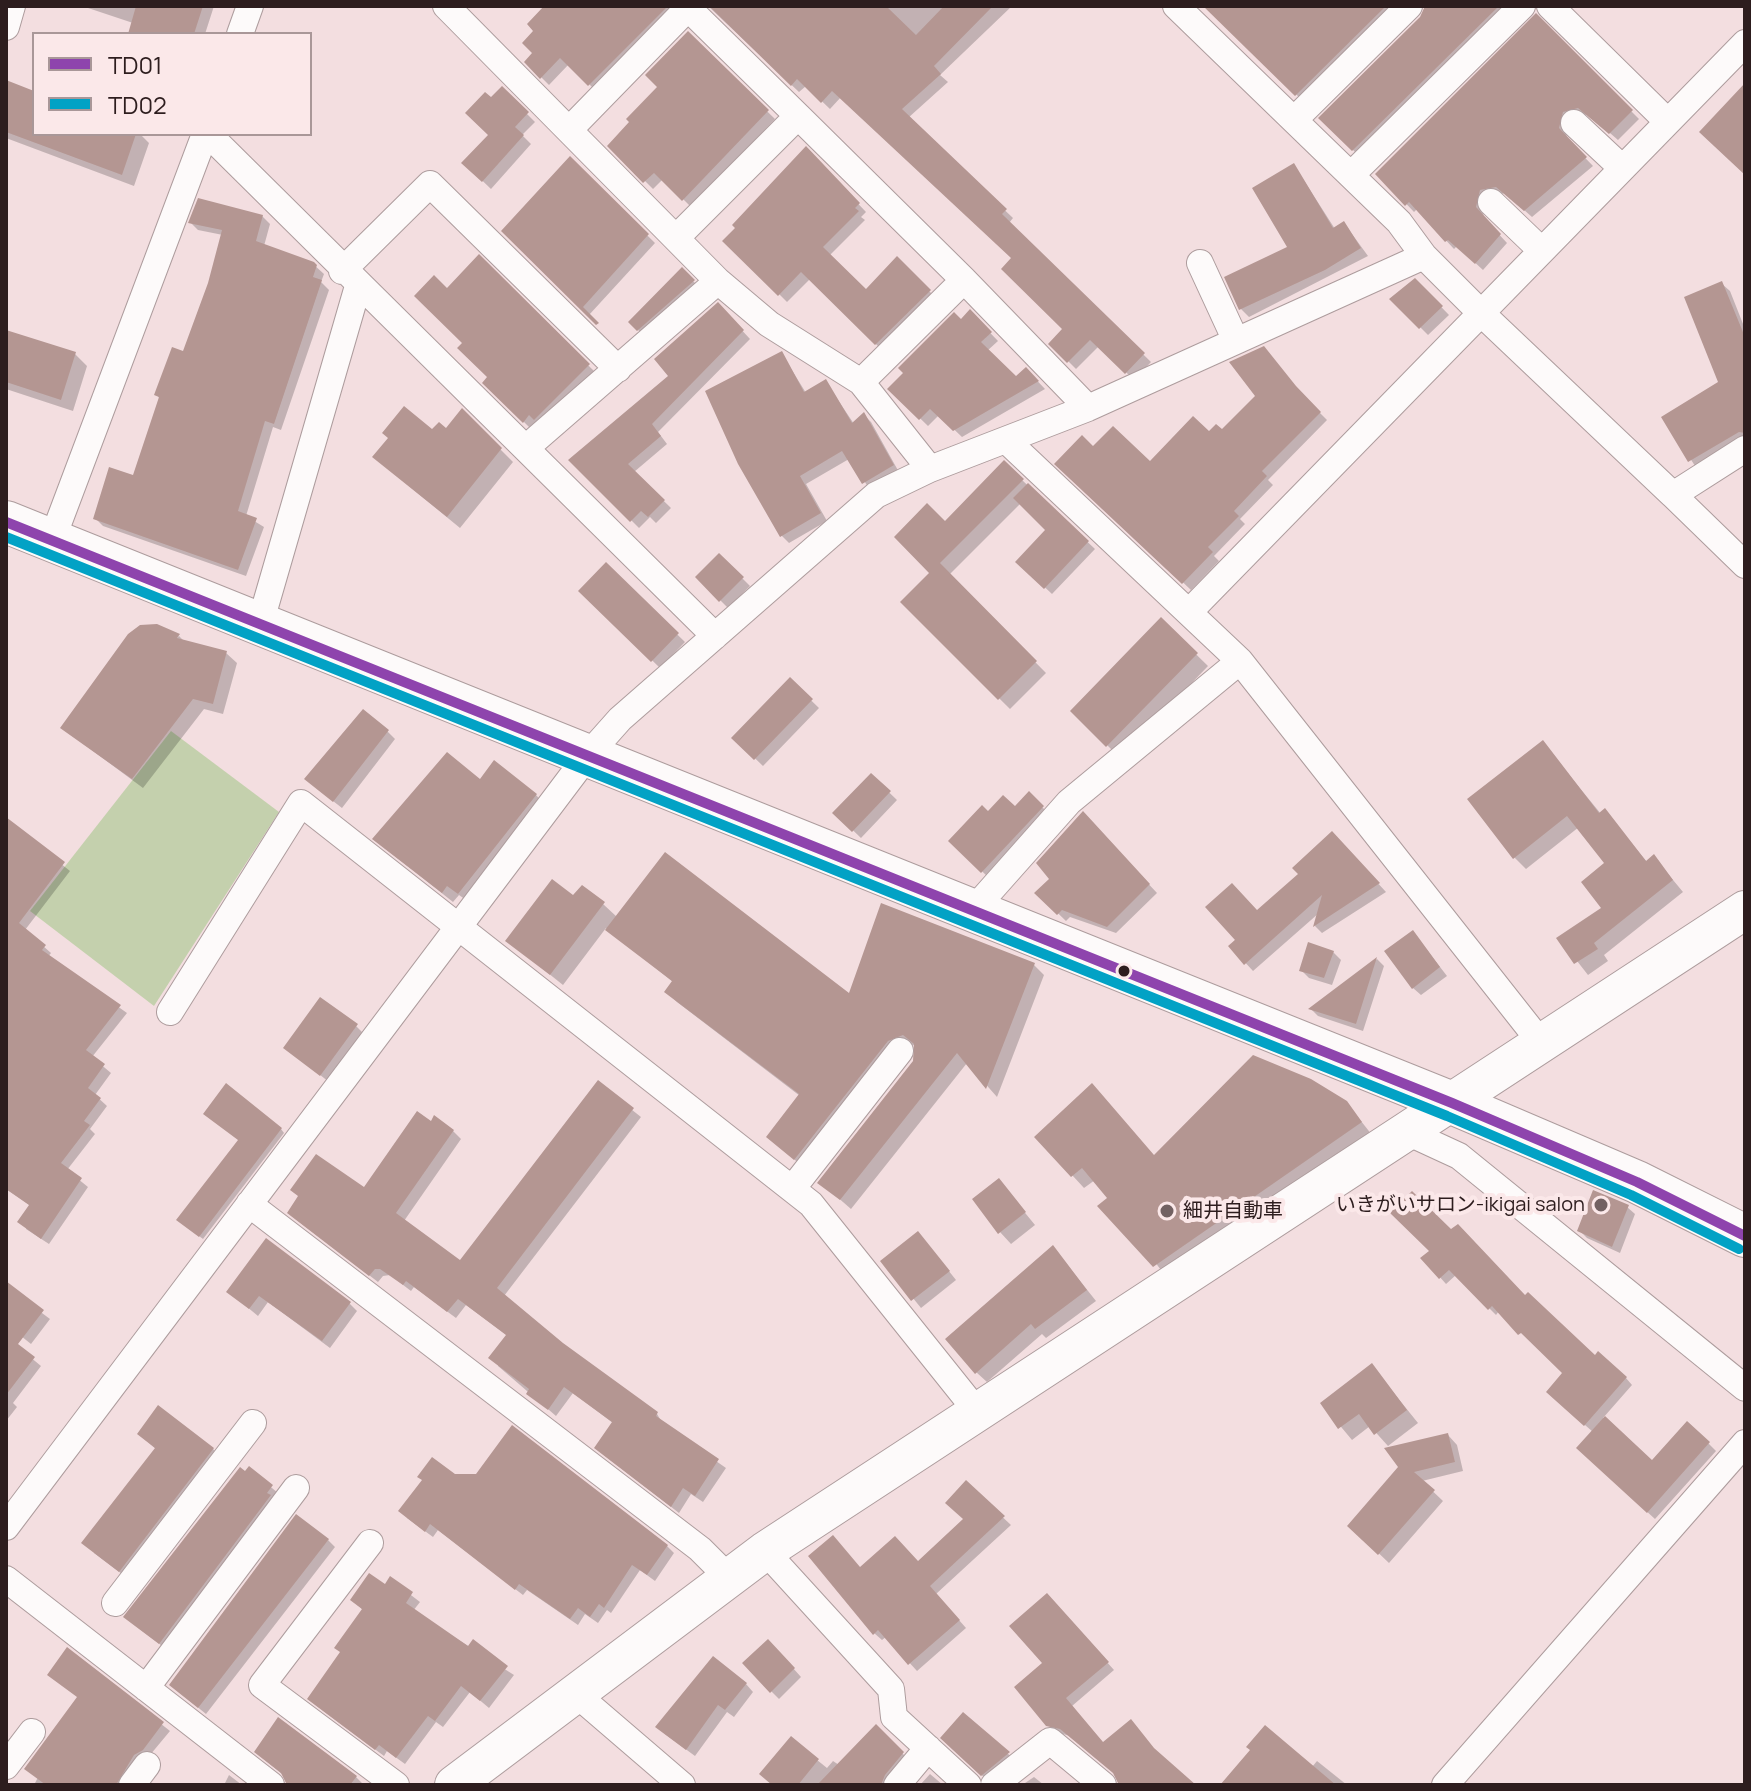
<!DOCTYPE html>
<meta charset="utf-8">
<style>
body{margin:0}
#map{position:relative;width:1751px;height:1791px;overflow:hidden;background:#f3dee0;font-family:Manrope,sans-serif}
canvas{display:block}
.frame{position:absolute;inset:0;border:8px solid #2d1d1e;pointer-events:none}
.legend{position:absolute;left:32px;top:32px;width:280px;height:104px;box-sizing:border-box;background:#fbe8e9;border:2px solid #a99798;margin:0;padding:10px 14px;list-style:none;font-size:24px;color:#2d1d1e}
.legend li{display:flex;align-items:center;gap:16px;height:40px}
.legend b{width:40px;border:2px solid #a99798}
</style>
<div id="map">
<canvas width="1751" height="1791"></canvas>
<div class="frame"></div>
<ul class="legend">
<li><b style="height:10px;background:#8e44ad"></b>TD01</li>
<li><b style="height:10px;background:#02a2c5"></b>TD02</li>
</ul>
</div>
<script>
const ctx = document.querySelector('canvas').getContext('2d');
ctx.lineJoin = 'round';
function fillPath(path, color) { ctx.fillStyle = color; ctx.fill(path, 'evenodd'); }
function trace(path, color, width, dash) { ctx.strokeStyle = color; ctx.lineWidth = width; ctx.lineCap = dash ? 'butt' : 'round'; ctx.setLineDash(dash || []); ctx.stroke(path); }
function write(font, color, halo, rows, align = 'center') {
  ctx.font = font + ' Manrope,"Noto Sans JP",sans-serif'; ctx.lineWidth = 8; ctx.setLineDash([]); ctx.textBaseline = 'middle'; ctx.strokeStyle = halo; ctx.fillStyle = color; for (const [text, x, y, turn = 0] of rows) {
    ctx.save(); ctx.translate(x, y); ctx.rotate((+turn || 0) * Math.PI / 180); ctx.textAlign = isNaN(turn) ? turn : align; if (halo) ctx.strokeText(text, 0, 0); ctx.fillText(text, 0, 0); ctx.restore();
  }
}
fillPath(new Path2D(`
 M171,731L279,812L154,1006L30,911Z`), '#c4d0ad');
fillPath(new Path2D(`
 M82,6H214L205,34H130L133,23Z
 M547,6H682L597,92L569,64L549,85L526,62L534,53L536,31Z
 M708,6H1012L940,75L948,82L908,118L1013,218L1009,223L1151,362L1134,380L1099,346L1076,369L1051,344L1065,329L1013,259L841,97L830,109L806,86L799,92Z
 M1206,6H1401L1304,102Z
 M1426,6H1514L1361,158L1321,118L1422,18Z
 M1536,16L1639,119L1618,140L1588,114L1570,119L1566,138L1593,166L1532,217L1505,193L1487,198L1483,217L1507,243L1483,270L1457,246L1454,249L1417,209L1414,212L1378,174Z
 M688,34L775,119L691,207L663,179L653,189L610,146L660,87Z
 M502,89L535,122L522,135L531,144L491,189L464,163L490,135L491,100Z
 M6,92L34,93V134H140L149,143L134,186L6,138Z
 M806,149L866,212L861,217L865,220L829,256L866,292L897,259L937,299L884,352L810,279L787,302L725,240Z
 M570,159L655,243L589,315L503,231Z
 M1294,165L1335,229L1344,223L1368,256L1249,317L1241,309L1227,278L1290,248Z
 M262,216L270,224L264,246L313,264L324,274L321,282L329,290L281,430L273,427L246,516L264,527L246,576L103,526L95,518L135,478L160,399L156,394L184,353L210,284L223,235L198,230L191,223Z
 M479,257L596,373L531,429L485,383L490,377L464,343L448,291Z
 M682,270L701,289L646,337L638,330Z
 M1415,280L1449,315L1428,335L1392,299Z
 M1722,284L1730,291L1745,329V440L1697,469L1664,418L1721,383Z
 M725,312L750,339L658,432L667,444L634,472L671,508L656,523L650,517L639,528L571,460L671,376Z
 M970,312L998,341L987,351L1016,379L1026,369L1045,389L962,437L939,415L928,426L890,389Z
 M6,332L75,354L87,366L73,411L6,389Z
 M782,354L806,393L826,382L854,424L864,415L871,422L900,474L871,491L849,459L806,484L827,521L789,543L781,535Z
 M1257,396H1303L1327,420L1268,480L1273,485L1240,519L1245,524L1214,556L1219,561L1191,590L1057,463L1093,449L1150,464L1209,434L1222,432Z
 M462,411L513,462L460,528L387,468L433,432L446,431Z
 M1004,463L1095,549L1052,594L1018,562L1048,530L1021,503L949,575L1046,673L1010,709L902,602L931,573L945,523Z
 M719,555L750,586L728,608L697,577Z
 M606,565L685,642L660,668L581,591Z
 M1161,620L1208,666L1120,758L1073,711Z
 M179,636L185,642L226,653L237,663L223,714L204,709L143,788L62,728Z
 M790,680L819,708L763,766L734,738Z
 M387,731L395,739L342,808L315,787Z
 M1543,743L1601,814L1605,811L1647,862L1654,857L1683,892L1604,955L1608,961L1588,975L1559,938L1604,908L1607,863L1579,827L1526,869L1514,857Z
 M871,775L897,800L861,838L835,813Z
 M480,782L536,795L546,806L470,903L459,895L453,902L386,849Z
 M1029,794L1050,815L990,879L951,841L988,814L1015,809Z
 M1083,814L1157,893L1116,933L1070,917L1066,921L1037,893L1052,879Z
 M6,820L70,871L25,930L51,953L48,957L127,1013L92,1057L111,1073L95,1095L107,1106L90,1129L95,1134L67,1170L88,1187L49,1244L26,1229L31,1206L6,1189Z
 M1339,841L1386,892L1322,933L1315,926L1319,913L1253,971L1230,946L1257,913Z
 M574,898L603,904L617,917L850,997L1034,965L1044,975L997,1097L967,1063L851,1209L820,1182L915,1061L916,1045L906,1046L806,1169L779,1147L800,1096L677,1002L666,991L673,982L606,928L563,985L508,941Z
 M1413,932L1447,976L1421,995L1413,988Z
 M1333,952L1341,960L1332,985L1309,978L1301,970Z
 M1377,959L1384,966L1363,1031L1318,1016L1311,1009Z
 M356,1026L364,1034L329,1082L286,1048Z
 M598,1083L641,1117L504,1296L561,1345L657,1414L663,1424L726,1468L703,1502L691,1494L679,1513L604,1455L613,1423L573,1393L556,1416L498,1366L508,1336L466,1305L456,1318L414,1287L411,1291L390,1275L383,1276L378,1282L297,1220L364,1190L431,1123L453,1131L461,1139L404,1221L460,1263Z
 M1346,1102L1372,1135L1166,1277L1095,1180L1084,1188L1037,1137L1155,1157Z
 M281,1129L284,1133L203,1239L182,1223L240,1141Z
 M999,1181L1035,1225L1011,1244L1000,1232Z
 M1627,1207L1635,1214L1620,1253L1587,1238L1579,1230Z
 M925,1241L956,1280L921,1308L883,1261Z
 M1053,1247L1096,1301L1046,1338L1042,1334L987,1382L976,1372Z
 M1423,1258L1525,1298L1595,1358L1626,1378L1632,1385L1603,1418L1652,1463L1708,1443L1716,1451L1655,1519L1586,1456L1593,1432L1554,1398L1565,1373L1499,1311L1496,1315L1456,1275L1446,1284Z
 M6,1286L50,1319L31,1344L6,1324Z
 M229,1292L349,1303L357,1311L330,1348L268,1302L258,1316Z
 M6,1337L41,1366L13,1403L17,1407L6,1421Z
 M1372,1366L1418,1423L1388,1446L1370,1426L1352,1440L1322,1404Z
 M139,1434L213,1449L223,1459L130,1580L94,1553L157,1450Z
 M1448,1435L1457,1445L1463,1471L1422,1481L1443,1501L1389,1563L1350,1526Z
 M249,1469L278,1493L166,1649L132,1623Z
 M454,1476L667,1546L674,1553L655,1581L640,1570L611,1613L607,1610L598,1623L585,1614L578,1625L527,1590L523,1595L438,1530L433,1537L407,1518Z
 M966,1483L1011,1525L936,1594L966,1628L917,1671L886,1637L882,1640L874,1633L861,1569L918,1564L966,1520Z
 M328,1540L335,1547L206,1714L179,1692Z
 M390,1579L420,1602L413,1611L514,1675L489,1708L470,1692L443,1727L436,1722L405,1764L387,1751L384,1756L317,1706L363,1610L352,1600L385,1587Z
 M1055,1604L1114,1670L1072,1706L1104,1744L1158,1755L1193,1785H1120L1116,1774L1070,1736L1056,1732L1047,1724L1045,1663Z
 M776,1649L801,1677L779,1699L771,1691Z
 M68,1650L170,1731L125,1785H34L79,1698Z
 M746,1684L753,1692L734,1717L727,1712L695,1756L665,1734Z
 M963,1714L1016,1761L990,1783L943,1738Z
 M876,1727L910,1761L892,1785H774L791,1739L827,1768L833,1761L839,1765Z
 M264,1759L356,1777L363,1784L288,1785V1779Z
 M1317,1761L1347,1785H1223L1312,1767Z
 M930,1774L943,1785H920Z
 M229,1775L242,1785H224Z
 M1034,1777L1044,1785H1022Z`), '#0003');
fillPath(new Path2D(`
 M136,6H203L194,34H128Z
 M544,6H668L588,86L560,58L540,79L524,62L532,53L522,43L533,31L527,24Z
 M709,6H886L916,35L944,6H993L934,66L941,74L902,109L1007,209L1002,214L1145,353L1125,374L1090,340L1067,363L1048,344L1062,329L1001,269L1011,258L832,91L821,103L797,79L791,86Z
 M1203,6H1386L1295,96Z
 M1425,6H1499L1352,151L1318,118L1420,17Z
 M1536,13L1633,110L1609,134L1578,108L1563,112L1559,128L1587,157L1524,211L1496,187L1480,190L1476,207L1501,234L1475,264L1448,240L1445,242L1409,202L1405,206L1375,174Z
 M688,31L769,110L682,201L654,173L643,183L607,146L629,122L626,119L657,87L645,75Z
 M6,80L34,91V134H136L122,175L6,132Z
 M1745,83V175L1699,132Z
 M502,86L529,112L515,127L524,135L482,182L461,163L488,135L465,113L485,92L491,97Z
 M806,146L860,203L855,208L859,211L823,247L866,289L897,256L931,290L875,345L801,272L778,296L722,241L735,228L732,225Z
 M570,156L649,234L583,307L599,323L596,325L501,231Z
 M1294,163L1333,228L1344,221L1361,248L1325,270L1239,310L1224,277L1287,247L1252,188Z
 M198,198L263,215L256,241L314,262L317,265L313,277L322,280L274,424L265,421L238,511L257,518L238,570L93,519L109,467L133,475L159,397L154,395L172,347L183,351L208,283L222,230L188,223Z
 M479,254L590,364L534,420L529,415L523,423L482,383L487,377L457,348L462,343L414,296L434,275L447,288Z
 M682,267L695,280L637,331L628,322Z
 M1415,278L1443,306L1419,329L1389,299Z
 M1722,281L1745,337V433L1739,432L1688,462L1661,417L1718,382L1684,297Z
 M718,302L744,330L652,424L661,436L628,464L665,500L648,517L641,511L630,522L568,460L668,376L654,359Z
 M970,309L992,332L981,342L1016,376L1026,367L1039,381L953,431L930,409L919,420L887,389L903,373L898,368L954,312L961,319Z
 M6,330L76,352L61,400L6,382Z
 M1264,346L1296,386L1321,412L1262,471L1267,476L1234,511L1239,516L1208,547L1213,552L1182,584L1054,464L1082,435L1093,446L1113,426L1150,461L1193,416L1209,431L1216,424L1222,429L1255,396L1229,362Z
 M782,351L804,392L826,379L852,423L864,412L894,465L862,484L842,451L800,476L821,513L780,537L738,464L705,391Z
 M404,406L432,429L439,422L446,428L462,408L502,448L447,517L372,457L388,438L382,433Z
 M1004,460L1024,479L940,563L1037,661L998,700L900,602L929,573L894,537L927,503L945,521Z
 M1028,483L1089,541L1044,589L1015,562L1045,530L1013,498Z
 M719,553L744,577L719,602L695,577Z
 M606,562L679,633L651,662L578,591Z
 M1161,617L1198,653L1106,747L1070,711Z
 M157,624L180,634L177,638L227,651L213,704L193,699L132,779L60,728L128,634L140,625Z
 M790,677L813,699L754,760L731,738Z
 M363,709L389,730L333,802L304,779Z
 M1543,740L1599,813L1605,808L1646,861L1654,854L1673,880L1594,943L1598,949L1574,964L1556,938L1601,908L1581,882L1604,863L1567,816L1513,859L1467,799Z
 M447,752L480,779L494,760L537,794L458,894L447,886L442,893L372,839Z
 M871,773L891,791L852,832L832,813Z
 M1029,791L1044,806L981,873L948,841L982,805L988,811L1003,795L1015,806Z
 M1083,811L1150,884L1107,927L1062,910L1057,915L1034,893L1049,879L1036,863Z
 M6,817L65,862L19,923L46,945L42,950L121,1005L86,1050L105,1064L88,1088L101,1098L84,1121L90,1125L61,1163L82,1178L41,1239L17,1222L29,1205L6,1189Z
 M1332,831L1380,883L1313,927L1322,895L1244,965L1228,946L1235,940L1205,907L1232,883L1257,910L1298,874L1292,868Z
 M665,852L849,993L881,903L1035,963L986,1089L957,1053L840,1200L817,1183L913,1061L914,1044L903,1035L888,1041L794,1160L766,1137L799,1094L664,992L672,981L605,930Z
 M552,879L573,895L582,885L605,902L550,975L505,941Z
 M1413,930L1440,967L1412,989L1384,951Z
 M1308,942L1334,951L1324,978L1299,971Z
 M1377,957L1356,1024L1308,1009Z
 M320,997L358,1024L320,1076L283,1048Z
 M1253,1055L1311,1079L1347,1101L1362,1122L1153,1267L1097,1206L1107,1198L1082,1168L1071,1177L1034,1137L1092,1083L1154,1155Z
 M598,1080L634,1108L497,1288L563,1343L658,1412L656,1416L719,1459L695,1496L683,1488L671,1507L594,1448L612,1422L564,1387L548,1410L526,1394L529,1389L488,1358L506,1335L458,1299L447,1312L406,1281L403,1285L380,1269H375L369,1276L287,1213L298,1196L290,1190L316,1154L364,1187L417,1111L431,1121L434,1115L454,1130L396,1213L460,1260Z
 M226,1083L282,1128L199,1237L176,1220L238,1140L203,1114Z
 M999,1178L1026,1212L998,1234L972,1199Z
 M1593,1190L1629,1205L1612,1247L1577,1231Z
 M1412,1191L1451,1229L1458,1224L1525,1295L1528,1292L1595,1355L1598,1351L1627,1377L1584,1426L1546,1392L1562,1373L1521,1333L1518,1335L1492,1306L1488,1310L1449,1270L1439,1279L1420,1258L1429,1251L1390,1213Z
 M918,1231L950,1271L911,1301L880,1261Z
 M266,1238L351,1302L322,1341L259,1296L249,1309L226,1292Z
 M1053,1245L1087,1290L1035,1329L1031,1324L975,1374L945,1339Z
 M6,1281L44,1310L18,1344L35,1357L6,1395Z
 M1372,1363L1407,1410L1374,1435L1359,1414L1338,1429L1320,1403Z
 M158,1405L214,1448L119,1572L81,1543L155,1448L137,1434Z
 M1605,1416L1652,1460L1687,1421L1710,1442L1647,1513L1576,1448Z
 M512,1425L668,1545L647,1575L632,1565L604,1608L599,1604L590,1617L578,1608L570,1619L519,1584L515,1590L430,1524L425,1532L398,1511L422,1480L417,1477L432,1457L455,1474H476Z
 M1448,1433L1455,1462L1414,1472L1435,1490L1378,1555L1347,1526L1398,1467L1384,1448Z
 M249,1466L273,1485L267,1493L271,1495L159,1644L123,1617L240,1467L245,1471Z
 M966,1480L1005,1516L930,1586L960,1620L908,1665L878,1630L873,1635L808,1556L833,1535L860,1567L895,1536L918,1561L963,1519L945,1503Z
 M296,1514L329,1539L198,1708L169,1685Z
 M369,1573L385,1584L390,1576L413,1592L406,1603L468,1646L473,1639L508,1666L480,1701L461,1686L435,1721L428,1716L396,1758L379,1745L375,1750L307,1699L340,1652L334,1648L362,1609L350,1600Z
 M1047,1593L1109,1662L1066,1698L1103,1742L1131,1719L1154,1748L1196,1785H1119L1113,1773L1060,1729L1046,1726L1014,1687L1042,1663L1009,1626Z
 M768,1639L795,1668L770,1693L742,1663Z
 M67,1647L164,1722L143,1750L134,1755L116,1785H46L24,1769L77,1697L47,1675Z
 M713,1656L747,1683L725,1710L718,1705L686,1750L655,1727Z
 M963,1712L1010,1752L981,1776L940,1738Z
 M278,1717L357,1776L350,1785H287L281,1773L254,1752Z
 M876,1724L904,1752L885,1775L881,1785H817Z
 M1265,1725L1336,1785H1220L1250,1750L1246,1747Z
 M791,1736L819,1759L798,1785H772L759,1774Z`), '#b49692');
const street = new Path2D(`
 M1176,6L1399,222L1424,256L1480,312L1673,495L1745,449
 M1550,6L1668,122
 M6,27L12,6
 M240,34L250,6
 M798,116L964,280
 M1294,120L1409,6
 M1574,123L1622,168
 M569,130L688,8L798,116L676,238
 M208,134L715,636
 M1351,175L1522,6
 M1491,202L1541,250
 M1200,263L1236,341
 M342,271L430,184L618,369
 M861,382L964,280L1088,408
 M1006,440L1240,661L1542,1044
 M527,447L718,281
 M930,469L1088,408L1424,256
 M1673,495L1745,565
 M52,540L205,134
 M1189,612L1745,43
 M260,624L358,286
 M974,909L1069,802L1240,661
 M170,1012L301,803L811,1204L979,1414
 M1407,1132L1459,1156L1745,1388
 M792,1189L900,1051
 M249,1204L700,1549L728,1577
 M6,1527L588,755L620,719L876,495L930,469L861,382L769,324L718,281L446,6
 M370,1543L262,1685L396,1785
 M765,1551L891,1689L894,1717L968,1785
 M6,1579L271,1785
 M115,1603L253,1423
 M146,1688L296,1488
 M576,1694L682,1785
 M6,1766L32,1732
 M132,1785L147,1765
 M897,1785L928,1748
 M994,1785L1050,1741L1103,1785
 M1445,1785L1745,1443`);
const secondary = new Path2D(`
 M454,1785L765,1551L1745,910`);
const primary = new Path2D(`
 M6,522L1452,1103L1637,1182L1745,1236`);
trace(street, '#ad9c9d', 28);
trace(secondary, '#ad9c9d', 40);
trace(primary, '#ad9c9d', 44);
trace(street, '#fdfafa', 26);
trace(secondary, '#fdfafa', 38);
trace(primary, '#fdfafa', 42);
trace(new Path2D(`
 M6,522L1452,1103L1637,1182L1745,1236`), '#8e44ad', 10);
trace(new Path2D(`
 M6,537L1447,1116L1631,1195L1739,1249`), '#02a2c5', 10);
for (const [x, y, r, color] of [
 [1124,971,7,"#2d1d1e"],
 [1601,1205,8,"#726162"],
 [1167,1211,8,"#726162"]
]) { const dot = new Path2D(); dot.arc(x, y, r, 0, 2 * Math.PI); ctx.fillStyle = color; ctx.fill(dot); trace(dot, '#fbe8e9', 3); }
write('20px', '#2d1d1e', '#fbe8e9', [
 ["いきがいサロン-ikigai salon",1585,1205],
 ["細井自動車",1183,1211,"left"]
], 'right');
</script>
